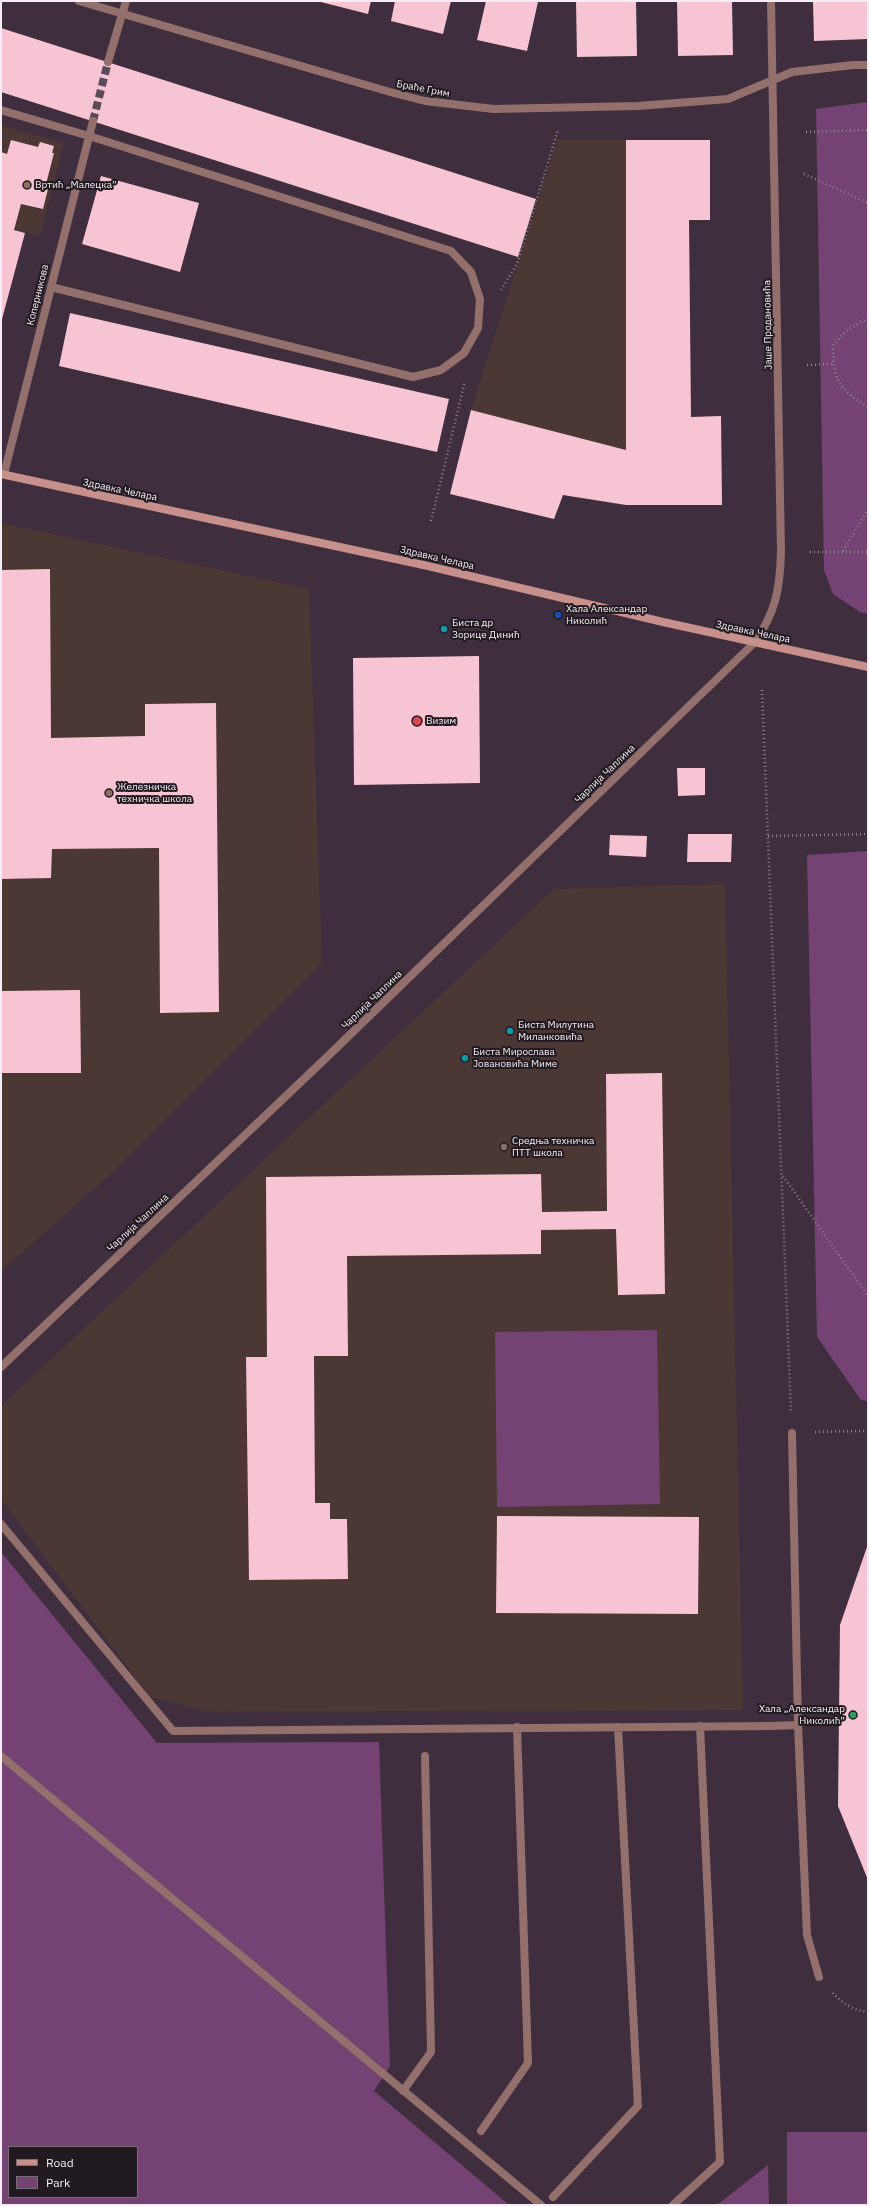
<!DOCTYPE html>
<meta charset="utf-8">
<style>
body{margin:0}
#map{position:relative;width:869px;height:2206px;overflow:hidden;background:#3f2f3e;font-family:"IBM Plex Sans",sans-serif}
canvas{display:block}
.frame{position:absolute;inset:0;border:2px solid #f7edf6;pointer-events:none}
.legend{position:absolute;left:8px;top:2146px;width:130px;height:52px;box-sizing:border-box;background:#211a21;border:1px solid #776e76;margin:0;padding:5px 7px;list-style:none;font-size:12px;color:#f7edf6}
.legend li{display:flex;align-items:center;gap:8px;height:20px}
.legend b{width:20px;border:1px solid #776e76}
</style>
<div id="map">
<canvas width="869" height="2206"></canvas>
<div class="frame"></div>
<ul class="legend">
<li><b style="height:5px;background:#c7908b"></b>Road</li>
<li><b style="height:11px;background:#744373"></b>Park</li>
</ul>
</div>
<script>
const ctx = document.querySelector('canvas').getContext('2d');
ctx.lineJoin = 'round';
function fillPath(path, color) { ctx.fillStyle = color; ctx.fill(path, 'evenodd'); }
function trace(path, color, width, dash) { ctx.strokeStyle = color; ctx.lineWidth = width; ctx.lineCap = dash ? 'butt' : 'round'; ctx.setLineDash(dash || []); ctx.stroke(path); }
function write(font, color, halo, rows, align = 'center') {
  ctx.font = font + ' "IBM Plex Sans",sans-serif'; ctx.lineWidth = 4; ctx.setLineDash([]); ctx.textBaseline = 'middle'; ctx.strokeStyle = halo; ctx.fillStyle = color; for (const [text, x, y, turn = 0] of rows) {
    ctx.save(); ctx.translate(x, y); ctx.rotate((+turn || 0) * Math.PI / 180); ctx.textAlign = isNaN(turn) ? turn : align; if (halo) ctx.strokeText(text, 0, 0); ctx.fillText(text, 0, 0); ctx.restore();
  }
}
fillPath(new Path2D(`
 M1,125L64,143L40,236L1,226Z
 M557,140H710V220L689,221L691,417L721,416L722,505H626L563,495L554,519L450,494L471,410Z
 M1,523L309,589L322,963L112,1173L1,1271Z
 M725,884L743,1710L210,1712L150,1697L1,1499V1406L554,889Z`), '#4b3733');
fillPath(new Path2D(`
 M868,102V614L860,612L833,594L824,570L816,109Z
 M868,851V1401L861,1400L817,1337L807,855Z
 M657,1330L660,1504L497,1507L495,1332Z
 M1,1552L157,1743L379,1742L390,2066L374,2091L509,2205H1ZM9,2147H137V2197H9Z
 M787,2132H868V2205H787Z
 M768,2165L769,2205H717Z`), '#744373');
fillPath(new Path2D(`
 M317,1H371L368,14Z
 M395,1H451L443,34L391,21Z
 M486,1L538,2L527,51L477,40Z
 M576,1H636L637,56L577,57Z
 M677,1H732L733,55L678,56Z
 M813,1H868V39L814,41Z
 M1,28L536,199L518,257L1,92Z
 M11,140L38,147L40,142L54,146L52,153H54L45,188L48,189L43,209L21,204L14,230L25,233L1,323V152L7,154Z
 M626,140H710V220H689L691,417L721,416L722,505H626L563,495L554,519L450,494L471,410L626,450Z
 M101,176L199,203L180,272L82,244Z
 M70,313L449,399L437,452L59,366Z
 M50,569L51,738L145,736V704L216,703L219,1012L160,1013L159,848L52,849L51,878L1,879V570Z
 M479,656L480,783L354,785L353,658Z
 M677,768H705V795L678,796Z
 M688,834H732L731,862H687Z
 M610,835L647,836L646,857L609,855Z
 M80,990L81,1073H1V991Z
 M662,1073L665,1294L618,1295L616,1229L541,1230V1254L347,1256L348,1356H314L315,1503H330V1519H347L348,1579L249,1580L246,1357H267L266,1177L541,1174L542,1212L607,1211L606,1074Z
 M497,1516L699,1517L698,1614L496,1613Z
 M868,1544V1880L838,1806L840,1625Z`), '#f6c4d3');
trace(new Path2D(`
 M93,121L108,62`), '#5b4c5a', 8, [8, 4]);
trace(new Path2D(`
 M806,132L868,130
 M804,174L868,203
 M501,290L517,264L558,130
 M868,318L846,331L833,345C833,380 838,389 868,407
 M807,365L833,364
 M431,521L465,381
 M843,551L868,509
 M810,552H868
 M762,690L791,1412
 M768,836L868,834
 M783,1176L868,1296
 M815,1432L868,1431
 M833,1993C841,2003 855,2011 868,2012`), '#90828f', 2.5, [1, 3]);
trace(new Path2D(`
 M1,110L89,136L451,251L471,272L480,299L478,328L464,353L441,370L413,377L51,287
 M1,1524L173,1731L772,1726
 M1,1756L541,2205
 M403,2091L431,2052L425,1756
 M481,2131L528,2063L517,1727
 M553,2197L638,2106L618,1727
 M673,2205L720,2162L700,1726`), '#93706c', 8);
trace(new Path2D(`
 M798,1725L807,1935L819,1977
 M772,1726L798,1725L792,1433`), '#93706c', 8);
trace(new Path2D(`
 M79,1L390,92L425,101L494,109L638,106L728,99L792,72L853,65H868
 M108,62L126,1
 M4,474L93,121
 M1,1367L327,1057L754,643C776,612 780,589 781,552L771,1`), '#93706c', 8);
trace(new Path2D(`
 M1,474L428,566L663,622L868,667`), '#c7908b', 8);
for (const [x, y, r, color] of [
 [27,185,4,"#8d6e63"],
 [558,615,4,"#1a4fb4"],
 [444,629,4,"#0f9aa8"],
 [417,721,5,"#e0444e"],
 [109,793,4,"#8d6e63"],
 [510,1031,4,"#0f9aa8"],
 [465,1058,4,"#0f9aa8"],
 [504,1147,4,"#8d6e63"],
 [853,1715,4,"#2e9e5b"]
]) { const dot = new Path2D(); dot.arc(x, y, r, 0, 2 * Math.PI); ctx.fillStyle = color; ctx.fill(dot); trace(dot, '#211a21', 1.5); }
write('10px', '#f7edf6', '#211a21', [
 ["Браће Грим",423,89,11],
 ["Коперникова",38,295,-76],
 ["Јаше Продановића",768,325,-91],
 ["Здравка Челара",120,490,12],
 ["Здравка Челара",437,558,13],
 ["Здравка Челара",753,632,12],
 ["Чарлија Чаплина",605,774,-44],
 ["Чарлија Чаплина",372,1000,-44],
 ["Чарлија Чаплина",138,1223,-43]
]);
write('10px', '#f7edf6', '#211a21', [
 ["Вртић „Малецка”",35,185],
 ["Хала Александар",566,609],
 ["Николић",566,621],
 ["Биста др",452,623],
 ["Зорице Динић",452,635],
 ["Визим",426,721],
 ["Железничка",117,787],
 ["техничка школа",117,799],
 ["Биста Милутина",518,1025],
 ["Миланковића",518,1037],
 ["Биста Мирослава",473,1052],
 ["Јовановића Миме",473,1064],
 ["Средња техничка",512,1141],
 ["ПТТ школа",512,1153],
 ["Хала „Александар",845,1709,"right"],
 ["Николић”",845,1721,"right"]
], 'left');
</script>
